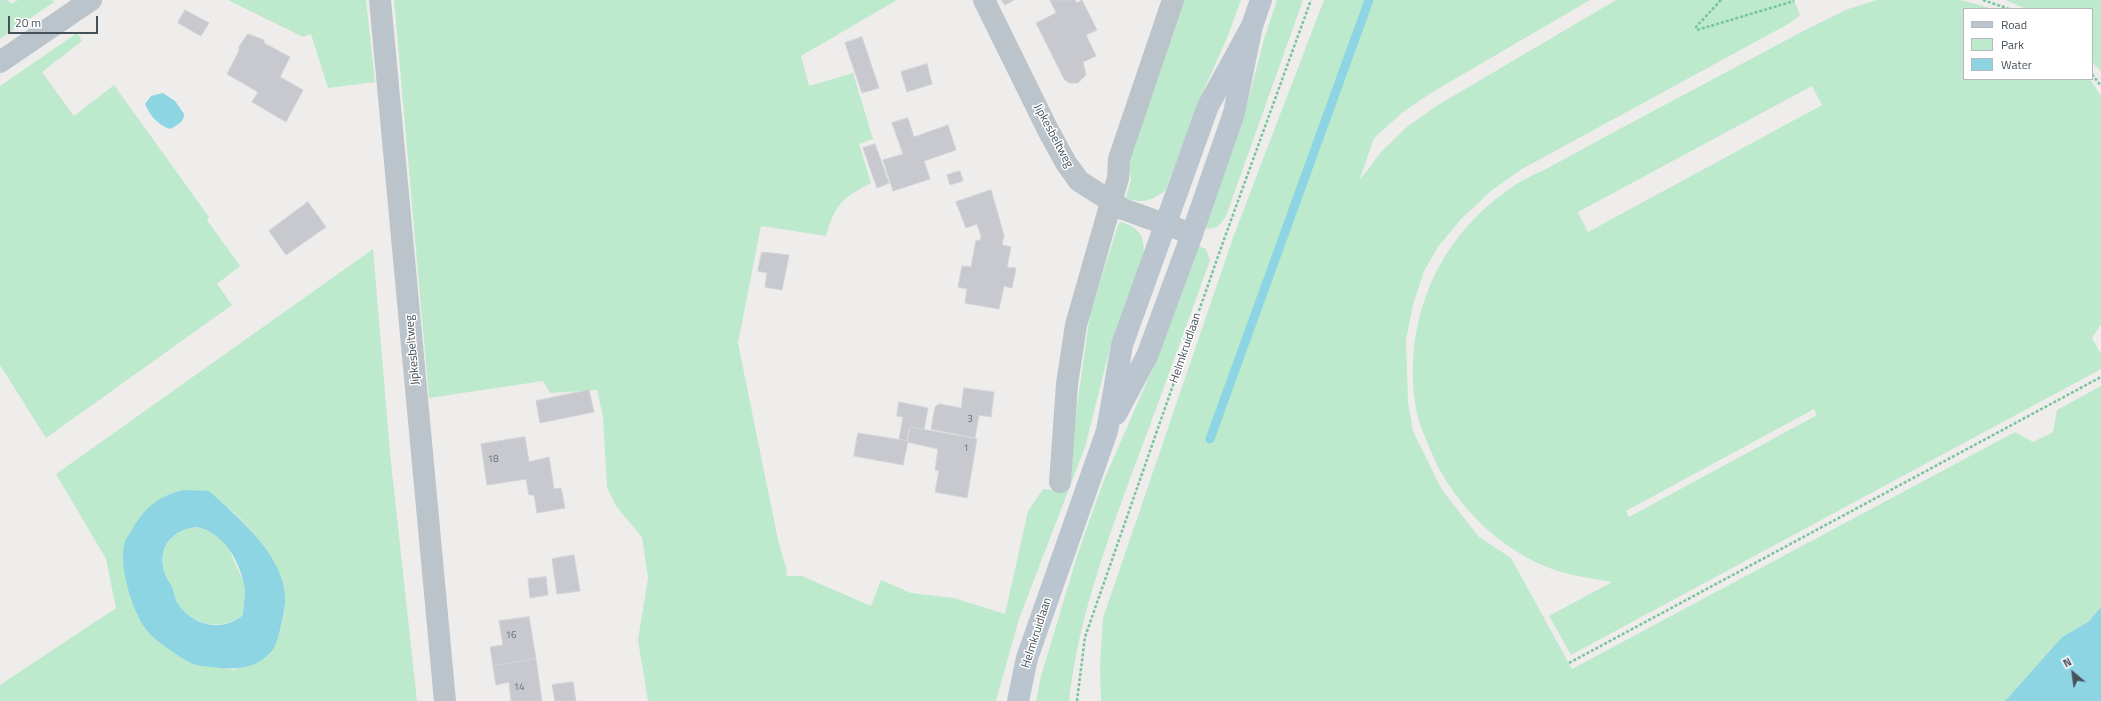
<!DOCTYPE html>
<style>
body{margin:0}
#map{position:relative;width:2101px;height:701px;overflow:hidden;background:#efecec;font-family:"Titillium Web",sans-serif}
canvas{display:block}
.legend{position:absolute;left:1963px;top:8px;width:130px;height:72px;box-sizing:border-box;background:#fff;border:1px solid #b5b9bc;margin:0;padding:5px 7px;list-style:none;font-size:12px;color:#465058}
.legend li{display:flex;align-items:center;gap:8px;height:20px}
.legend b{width:20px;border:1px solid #b5b9bc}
.north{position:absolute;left:2053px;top:653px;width:40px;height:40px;-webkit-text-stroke:3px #fff;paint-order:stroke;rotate:331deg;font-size:11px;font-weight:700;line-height:16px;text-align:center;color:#465058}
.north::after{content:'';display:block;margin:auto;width:14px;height:18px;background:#465058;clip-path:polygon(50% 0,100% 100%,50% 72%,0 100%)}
.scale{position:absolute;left:8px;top:16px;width:90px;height:18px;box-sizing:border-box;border:2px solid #465058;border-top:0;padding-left:5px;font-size:12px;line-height:14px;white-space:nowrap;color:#465058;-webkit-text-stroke:3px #fff;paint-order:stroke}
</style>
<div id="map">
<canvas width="2101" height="701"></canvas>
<ul class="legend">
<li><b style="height:5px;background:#bbc5cf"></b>Road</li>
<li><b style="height:11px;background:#bdeacd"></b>Park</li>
<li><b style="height:11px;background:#8ed5e3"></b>Water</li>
</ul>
<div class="north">N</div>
<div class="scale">20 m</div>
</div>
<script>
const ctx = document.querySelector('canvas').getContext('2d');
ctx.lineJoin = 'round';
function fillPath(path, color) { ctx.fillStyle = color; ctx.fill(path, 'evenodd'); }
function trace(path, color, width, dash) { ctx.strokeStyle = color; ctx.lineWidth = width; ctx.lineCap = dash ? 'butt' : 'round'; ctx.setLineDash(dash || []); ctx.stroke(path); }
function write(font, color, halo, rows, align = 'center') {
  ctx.font = font + ' "Titillium Web",sans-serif'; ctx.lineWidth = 3; ctx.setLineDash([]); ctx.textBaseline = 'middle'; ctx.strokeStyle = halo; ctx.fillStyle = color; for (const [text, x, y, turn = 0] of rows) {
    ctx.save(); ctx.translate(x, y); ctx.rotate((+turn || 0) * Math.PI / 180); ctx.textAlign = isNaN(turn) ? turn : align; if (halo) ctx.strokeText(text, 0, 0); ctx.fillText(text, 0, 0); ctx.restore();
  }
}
fillPath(new Path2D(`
 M0,0H8L11,4L18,0H52L54,2L0,39Z
 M228,0H366L375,82L328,88L311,34L303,37Z
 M394,0H897L801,56L809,86L853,73L873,139L859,144L871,183C843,197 834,206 826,236L761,226L738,343L778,540L787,571L786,576H802L871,606L881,580L911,593L954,598L1005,614L1028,511L1043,489L1057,491L1071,448L1090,314L1118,225L1121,222C1142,228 1146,240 1143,260L1110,348L1085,447L1019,619L996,701H648L638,640L648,578L642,537L616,506L607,487L603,417L597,390L550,393L543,381L429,398Z
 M1181,0H1241L1227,38L1201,96L1165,191C1150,201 1143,204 1126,198L1131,179L1126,162Z
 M1277,0H1303L1226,216C1219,227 1216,230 1203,228L1243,120L1264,39Z
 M1324,0H1590L1431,93L1403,112L1374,138L1359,181L1381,152L1408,126L1438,105L1616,0H1794L1800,15L1790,23L1522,169L1491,191L1461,219L1438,247L1424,271L1413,305L1406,340L1408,402L1413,431L1442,490L1479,537L1511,558L1572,669L2015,432L2033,442L2053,432L2057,410L2101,386V607L2088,622L2062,637L2005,701H1101L1100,666L1103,618L1234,235Z
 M1877,0H1961L1993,9H1964V79H2090L2101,96V324L2092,338L2101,354V369L1571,655L1549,616L1612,582C1589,578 1565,575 1544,566C1493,544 1450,499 1430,449C1424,435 1417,419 1415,403C1404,318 1438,239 1508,190C1519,181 1533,175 1546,169C1573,154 1600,140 1627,125C1688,93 1748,60 1809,28L1848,9ZM1812,86L1822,105L1588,232L1578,212ZM1814,409L1817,415L1629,517L1626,511Z
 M2006,0H2101V71L2092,62V9H2026Z
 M77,33L82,41L42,72L74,116L114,85L209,217L207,220L240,266L217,284L232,305L46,438L0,365V86Z
 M1197,245L1206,249L1210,260C1185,329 1160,399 1134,468C1106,544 1078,620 1069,701H1036L1041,676L1078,553L1104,480L1156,361Z
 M373,249L390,453L417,701H0V685L116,608L106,559L56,474ZM183,490C195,494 213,497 223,504C251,523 287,572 285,606C284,622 277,638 271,653L234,670L194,664L169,648L149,633L137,615L126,540C143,517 153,496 183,490Z
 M196,527L213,533L226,543L245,585L243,615C222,632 191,626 177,602C174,597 174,589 171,585C153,560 164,531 196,527Z`), '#bdeacd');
fillPath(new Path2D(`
 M163,93L175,101L184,114C184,122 178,125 170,129C158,125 150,116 145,104L151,96Z
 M183,490L209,491C242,521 297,565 283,617C280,627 278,646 270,653C254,670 233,670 211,667C206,666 199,666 193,664C179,657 160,644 149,633C133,616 116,561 126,539C128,535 132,531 134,526C145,507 161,495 183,490ZM196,527C223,532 238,558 244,584C246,592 243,606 243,615C222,633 191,626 177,602C174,597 174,589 171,585C153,559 164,531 196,527Z
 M2101,607V701H2005L2062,637L2088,622Z`), '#8ed5e3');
trace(new Path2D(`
 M1210,439L1369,0`), '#8ed5e3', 9);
const building = new Path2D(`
 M1002,0H1014L1005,5Z
 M1050,0H1075L1077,3L1082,0L1097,30L1086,35L1096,56L1083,62L1086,75L1078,83H1069L1064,79L1036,23L1056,13Z
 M185,10L209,23L201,36L178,23Z
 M248,34L264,40V43L290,57L280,77L303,90L286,122L252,102L258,92L227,74L239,51V47Z
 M862,37L879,88L862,93L845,43Z
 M927,64L932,84L907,92L901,72Z
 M908,118L914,137L948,125L956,150L924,161L930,179L893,191L883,160L903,154L892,123Z
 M875,144L889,183L877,188L863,148Z
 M960,171L963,181L950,185L947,175Z
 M991,190L1004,235L1002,245L1011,247L1007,267L1016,268L1012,288L1004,286L999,309L965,303L967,289L958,287L962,266L971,267L976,240L980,241L981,236L977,224L966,228L956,202Z
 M308,202L326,227L286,255L269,231Z
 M762,252L789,255L782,290L765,287L767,273L758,271Z
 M964,388L994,392L991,417L979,415L975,438L931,429L935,407L939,404L961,408Z
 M589,390L594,412L540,423L536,401Z
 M899,402L928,408L924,430L910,427L908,441L899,439L903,417L897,416Z
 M910,427L977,439L967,498L935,492L939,471L935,470L938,449L907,442Z
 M858,433L908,441L903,465L854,456Z
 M525,437L529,462L549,457L554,489L561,488L565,508L537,513L534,495H529L526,479L487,485L481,444Z
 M574,555L580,591L557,594L552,559Z
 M546,577L548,595L530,598L528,579Z
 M529,617L536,659L493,666L490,647L503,645L499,621Z
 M536,659L542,701H511L509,682L496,685L493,666Z
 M573,682L576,701H555L552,685Z`);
fillPath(building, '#c7c9cf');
trace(building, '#d0d3d7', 1);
trace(new Path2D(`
 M1721,0L1696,27L1697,30L1794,1
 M1983,0L2009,9
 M2092,74L2101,86
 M1569,663L2101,377
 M1077,701L1085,637L1222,245L1311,0`), '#78c49c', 2.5, [3, 2]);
trace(new Path2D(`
 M380,0L445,701
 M984,0L1048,130L1066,163L1079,181L1123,209L1192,234
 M0,62L91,0
 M1060,482L1067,384L1076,325L1118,178L1119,159L1173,0`), '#bbc4ca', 22);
trace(new Path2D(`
 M1116,414L1147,356L1192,234L1234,113L1252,26L1261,0
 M1018,701L1027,658L1107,431L1122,345L1208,106L1252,26`), '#bbc5cf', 22);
write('10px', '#666e76', null, [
 ["3",970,420],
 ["1",966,449],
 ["18",493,460],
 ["16",511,636],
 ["14",519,688]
]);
write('12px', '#465058', '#fff', [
 ["Jipkesbeltweg",1053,136,62],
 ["Helmkruidlaan",1186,348,-71],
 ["Jipkesbeltweg",413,350,-95],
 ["Helmkruidlaan",1037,633,-72]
]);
</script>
